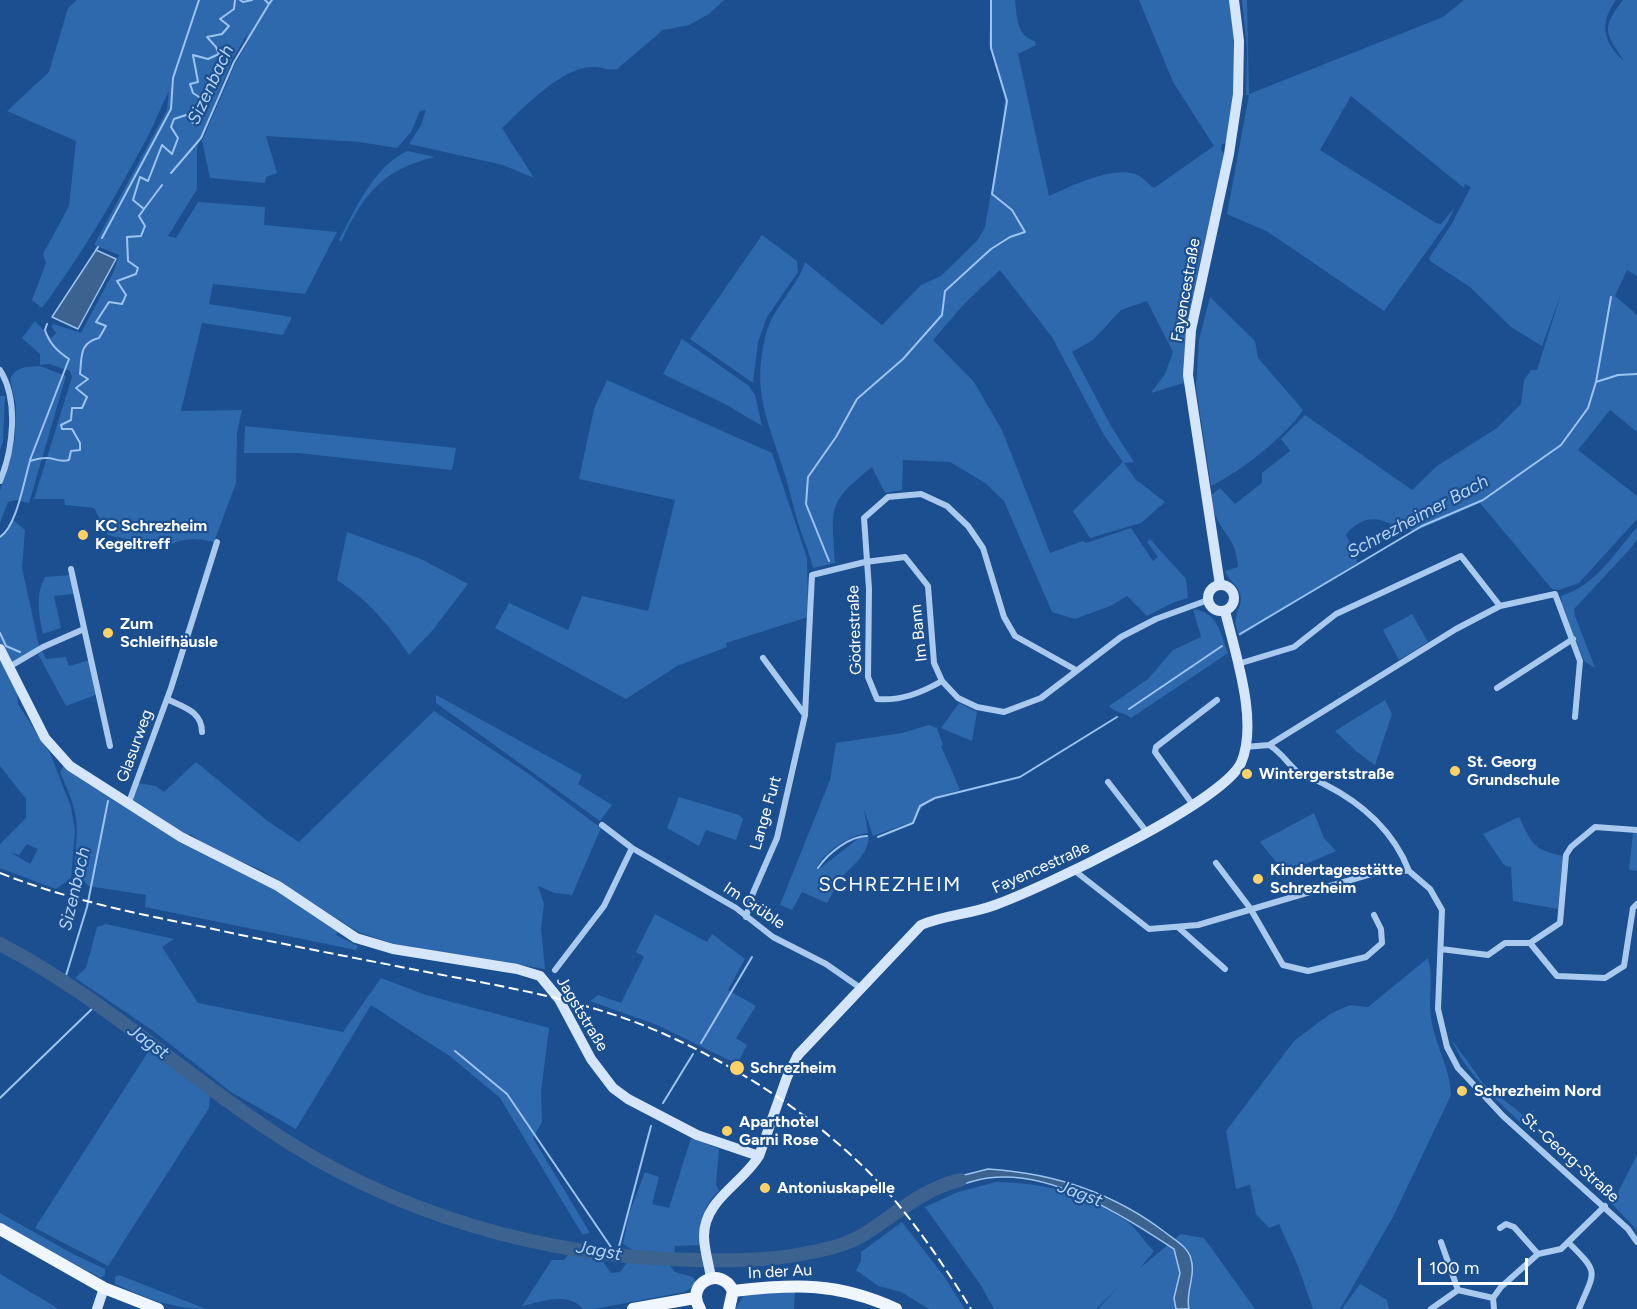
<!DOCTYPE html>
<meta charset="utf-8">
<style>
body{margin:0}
#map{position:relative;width:1637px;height:1309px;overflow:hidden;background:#1b4f8f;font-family:Figtree,sans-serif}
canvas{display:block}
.scale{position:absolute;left:1418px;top:1258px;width:110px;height:27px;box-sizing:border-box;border:3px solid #fff;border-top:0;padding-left:8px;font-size:18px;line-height:21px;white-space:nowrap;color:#fff;-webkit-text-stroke:4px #1b4f8f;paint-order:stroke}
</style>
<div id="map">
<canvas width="1637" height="1309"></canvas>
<div class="scale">100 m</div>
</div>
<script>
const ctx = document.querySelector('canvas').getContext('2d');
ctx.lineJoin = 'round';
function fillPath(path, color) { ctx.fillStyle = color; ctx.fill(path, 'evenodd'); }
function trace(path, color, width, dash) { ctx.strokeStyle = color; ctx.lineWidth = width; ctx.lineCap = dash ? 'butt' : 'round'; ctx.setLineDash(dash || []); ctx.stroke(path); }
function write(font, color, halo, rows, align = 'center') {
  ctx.font = font + ' Figtree,sans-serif'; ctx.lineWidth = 4.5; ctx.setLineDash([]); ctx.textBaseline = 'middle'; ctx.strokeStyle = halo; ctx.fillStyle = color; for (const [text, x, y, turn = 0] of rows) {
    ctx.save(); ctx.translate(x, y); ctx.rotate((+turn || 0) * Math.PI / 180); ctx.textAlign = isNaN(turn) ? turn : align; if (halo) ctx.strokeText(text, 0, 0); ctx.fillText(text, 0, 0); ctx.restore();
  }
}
fillPath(new Path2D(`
 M77,0H724L709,14L689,25L663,30L617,69C608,71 603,67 594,67C564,65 523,108 502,128L534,178L503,165L409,144L421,125L426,110L420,111L411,132L397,148L359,142L266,136L277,173L266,177L265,183L210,178L202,141L236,62L249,40L246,39L248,33L232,60L197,147V189L168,236L176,238L198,202L265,207L264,225L337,232L305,294L213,284L209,304L292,317L283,335L202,323L181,411L242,410L237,432L236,483L214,542C198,538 180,537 166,548L108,535L94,508L65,505L64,499H34L72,377L70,371L49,364L40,365V354L22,338L35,321L51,338L56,333L51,326L54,324L81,333L113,273L119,255L94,245L167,110L169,91C162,104 156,121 148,136C116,196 83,253 42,308L32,300L46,263L43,254L69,206L76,141L7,111L49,72L68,8Z
 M991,0H1015C1017,16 1016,36 1035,41L1036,45L1018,54L1049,196C1071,186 1112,166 1135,174C1142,176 1148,184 1154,188L1214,146L1173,82L1139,0H1231C1235,49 1235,94 1228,143L1222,144L1221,150L1225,154C1209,229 1185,306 1184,383L1151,393L1165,374L1173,352L1147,301L1121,310L1093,340L1072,352L1112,428L1134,462L1124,463L1135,479L1165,502L1141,523L1090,538L1073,511L1123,462L1104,435L1052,337L1000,270L965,303L933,340L974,382L1002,430L1050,553L1083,541L1086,543L1131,528L1153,561L1158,557L1147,542L1150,539L1186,579L1188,598L1172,603L1147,616L1127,596L1110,606L1075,619L1052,612L1004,501L985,483L950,462L903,460L902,490L885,493L872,467C826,504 832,507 835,563L813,568C810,555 805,543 800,529C794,510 790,491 784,472C768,419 751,393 766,334C773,307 797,288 805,262L882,325L921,285L941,276L977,241L985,227L1001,135L1005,99L989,44Z
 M1242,0H1247L1249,94L1443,17L1464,0H1616C1599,23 1603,43 1624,61C1606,33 1600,30 1623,0H1637V276L1627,270L1615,296L1637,315V432L1610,410L1578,450L1637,496V519L1579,583L1559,590L1552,589L1480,503L1413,532L1401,521L1393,525C1374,515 1359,518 1346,535L1356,555L1357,563L1239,637C1238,631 1234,623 1236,618C1237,609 1243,604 1240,594C1238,584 1228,581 1225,571L1238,567C1236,537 1224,537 1215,514C1212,509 1212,501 1211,495L1220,488L1235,504L1262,483V473L1290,451L1281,439L1305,415L1412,490L1437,466L1497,428L1521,404L1524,380L1531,370H1537L1561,294L1542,346L1511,327L1470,287L1430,261L1429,258L1451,225L1471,187L1465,184L1464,188L1351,96L1320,150L1436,223L1441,224L1455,207L1447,223L1384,311L1268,232L1227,214L1249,95H1246L1247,48Z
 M407,151L435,157C381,170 364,194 341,242L339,240C356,208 373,168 407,151Z
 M762,235L797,261L798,272L767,317L758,342L753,383L690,339Z
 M1210,297L1255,341L1258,358L1303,410C1286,436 1240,472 1211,486L1196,387L1199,340Z
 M682,339L749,386L755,395L762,426L725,404L663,374Z
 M40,366L66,376L29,503L16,500L8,502L0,523V491L15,438L16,406L10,379C17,366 26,367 40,366Z
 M607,380L772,453L807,558L808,617L726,643L727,647L677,666L626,699L495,628L509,603L568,630L582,596L648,611L675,500L579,479L594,409Z
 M0,396H5L3,442L0,451Z
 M245,426L456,448L452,470L298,453H244Z
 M13,520L25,530L22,568L39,646L9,667L0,649V537L5,534Z
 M1637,527V540L1630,549L1574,609L1575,616L1595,668L1584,661L1562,605L1561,596C1595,586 1615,553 1637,527Z
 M347,532L419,558L468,584L432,631L409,655C388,624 369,601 337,580Z
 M71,575L73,594L54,596L61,628L43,634C39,615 35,595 45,577Z
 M1193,609C1218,612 1220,633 1228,653L1131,718C1124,712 1115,713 1109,706L1148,679L1173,650L1201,637Z
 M1412,614L1428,642L1399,660L1383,630Z
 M42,651L46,659L66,657L69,666L90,660L98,694L66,706L38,654Z
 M0,654L17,691L18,704L50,753L71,807L75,831L71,878L56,889L0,868V844L26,818V799L0,766ZM27,844L38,849L30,864L10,852L19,855Z
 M436,695L582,775L578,784L612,805L600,821L436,703Z
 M1385,700L1392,714L1375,765L1356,751L1335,731Z
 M959,703L977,712L972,741L941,728Z
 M434,711L526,772L601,828L572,895L555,893L538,886L544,904L541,928L545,969L394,944L358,932L263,871L209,847L190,834L187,837L131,801L138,783L156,786L164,792L196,762L269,822L299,842Z
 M929,725L937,728L943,745L941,746L960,790C936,797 924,800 912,822L873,836L864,809L868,833C850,835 825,851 817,867L819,869L859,838L869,837C867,856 853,865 842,877C836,885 832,895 827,903L802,892L792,910L780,905L830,780L836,743L902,733Z
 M64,765L280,892L338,931L336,935L358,946L356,950L145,907L146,895L88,886L74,867C79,821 79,815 60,772Z
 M679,797L739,815L743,819L736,840L706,830L699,846L667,828Z
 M1314,813L1324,838L1336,851L1285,873L1260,842Z
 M1519,817C1533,845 1532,849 1563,856L1558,909L1513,901L1511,867L1504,865L1483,834Z
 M1633,833H1637V871L1629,870Z
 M655,914L707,942L712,934L745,959L728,990L756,1006L736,1038L747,1045L737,1064L657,1025L590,1001L598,995L621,1003L644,957L636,952Z
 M106,924L174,939L162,947L198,1003L343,1032L381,978L426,995L549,1028L541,1092L542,1122L533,1138L590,1233L582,1234L500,1098L451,1057L371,1005L296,1129L231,1092L152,1030L75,978L86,968L97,927Z
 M1428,958C1434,978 1428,997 1431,1018C1435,1045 1450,1067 1451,1095L1393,1217L1340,1309H1313L1298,1266L1279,1224L1269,1228L1256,1214L1250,1185L1236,1189L1226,1131L1294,1041L1330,1014L1350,1005L1368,1007Z
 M1452,1040L1483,1083L1524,1116L1536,1109L1521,1123C1495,1098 1466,1074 1452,1040Z
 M150,1049L210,1094L209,1108L108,1266L35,1228Z
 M691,1138L719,1149L716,1184L719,1191C702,1206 700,1223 700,1245L675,1246L674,1255L636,1252L623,1244L629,1214L645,1172L659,1177L652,1204L669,1208Z
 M1637,1155V1230L1612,1204Z
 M996,1182C1044,1183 1089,1193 1129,1223C1138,1230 1145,1243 1154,1251L1140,1268L1181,1234L1204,1238L1255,1309H1098L1119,1286L1096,1309H994L980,1284L925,1207L958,1192Z
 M0,1213L73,1254L105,1269V1275L101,1278L0,1225Z
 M902,1222L943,1275L965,1309H929L901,1292L878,1286L856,1270L861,1261V1252Z
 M571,1251L602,1260L611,1273L620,1272L629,1260L670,1266L675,1272L693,1277L697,1285L684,1292L594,1309H583C568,1291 541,1302 522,1306L552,1260H564Z
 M0,1274L54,1306L58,1309H0Z
 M119,1275L206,1309C173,1309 145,1298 115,1284V1277Z
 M1360,1284L1387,1300L1389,1309H1342Z
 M789,1292H795L794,1309H735L744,1295Z`), '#2e69ad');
const water = new Path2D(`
 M96,250L116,259L78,329L52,317Z
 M988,1169C1053,1173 1114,1193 1166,1233C1175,1240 1188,1247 1191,1259C1196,1276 1185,1293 1189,1309H1176L1174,1298L1180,1273L1174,1249C1123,1216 1052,1169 988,1178C975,1180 961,1185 948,1188L941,1181Z`);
fillPath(water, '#3c6290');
trace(water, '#9cc4f0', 1.5);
trace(new Path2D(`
 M240,0L243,2L252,0
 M265,0L269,4L272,0
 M171,173L201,138L234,62L269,4
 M144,209L162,185
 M102,238L171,109L173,78L199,0
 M96,250L98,247
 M1596,382L1618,375L1637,374
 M30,460L69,359C57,351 49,343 45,330L47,324
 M0,537C17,526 24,480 30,461C34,460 40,458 45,458C54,457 58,463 69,460L71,451L80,450V443L72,429H62L61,425L71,420L72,408H82L87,397L76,388L88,379L80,374C82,356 79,343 99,338L106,326L96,322L109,302L122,304L126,295L117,281L136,274L138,268L128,261L127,237L141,236L145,226L139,216L144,209L133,200L140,177L148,181L162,145L172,154L178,138L171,127L174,119L186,115L193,123C195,111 202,106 205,95L199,97L193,93L190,84L198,82L193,55L208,59L219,54L216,47L207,37L222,34L229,26L220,19L234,9L235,0
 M829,561L806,504L808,477L836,437L857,399L903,359L942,315L945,291L991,249L1010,237L1025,232L1012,210L992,194L1007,101L991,48V0
 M0,633L6,646L20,652
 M1240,634L1422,526L1483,500L1561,445L1588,408L1596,382L1611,297
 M1129,709L1222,646
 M878,837L913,823L920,806L935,798L1020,777L1117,717
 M818,868C828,853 850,836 867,836
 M64,982L87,907L108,801
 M701,1043L752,957
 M455,1051L507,1094L617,1256
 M0,1098L95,1006
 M663,1103L693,1054
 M617,1254L651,1126`), '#9cc4f0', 2);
trace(new Path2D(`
 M0,944C96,994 178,1069 268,1129C393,1214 545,1258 696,1260C731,1261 767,1261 802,1254C823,1250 844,1246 863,1235C895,1215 922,1189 960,1180`), '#3c6290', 14);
trace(new Path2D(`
 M0,370C19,400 13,450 0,481
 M71,569L110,746
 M763,658L805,715
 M1238,664L1294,647L1336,614L1461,556L1500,606
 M9,667L43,647L84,629
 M942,681C921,693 901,701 877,699L868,677L869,589L864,518L888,497L921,494L947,506L968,526L983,548L1004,617L1015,636L1076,670
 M1497,688L1573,639
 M167,699C183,707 202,711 202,732
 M1269,745C1283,753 1291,769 1303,776C1309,779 1317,780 1324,784C1362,803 1394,832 1409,871
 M1245,747L1269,745L1456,629L1500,606L1555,594L1580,661L1575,717
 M1108,782L1146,831
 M129,802L171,688L217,542
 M1193,805L1155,752L1156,747L1217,700
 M602,825L632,848L736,908L773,937L826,964L859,987
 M1216,863L1250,908L1283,965L1308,971L1366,957L1382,943L1381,929L1374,915
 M1075,871L1149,929L1198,925L1388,869L1409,871L1430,889L1442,910L1438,1009L1447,1047L1458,1068L1503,1116L1628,1229L1637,1242
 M746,917L753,893L777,838L805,715L812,575L865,562L905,557L928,586L934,663L942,681L958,698L977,707L1004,712L1041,698L1121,637L1156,619L1208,600
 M1179,928L1225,969
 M1530,943L1557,976L1605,978L1624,966L1633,908L1637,904
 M1441,949L1488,955L1505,943H1530L1560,923L1566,855L1571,847L1595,827L1637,830
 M555,970L604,906L632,848
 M1500,1228L1506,1224L1514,1227L1538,1254
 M1441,1242L1458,1290
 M1569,1243C1600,1274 1595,1270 1579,1309
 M1431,1309L1458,1290L1493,1298
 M1494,1309L1493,1298L1501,1287L1538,1254L1561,1249L1605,1206`), '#a9c9ee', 6);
trace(new Path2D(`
 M1208 598a13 13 0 1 1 26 0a13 13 0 1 1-26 0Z
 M1220,585L1188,375L1191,330L1229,154L1238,94L1239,41L1234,0
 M0,649L45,738L70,766L181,837L278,886L356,938L393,949L517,969L540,976L559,999L591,1059L613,1088L628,1099L697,1135L759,1156
 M711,1278C709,1264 704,1250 704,1236C704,1200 742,1184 759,1156L787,1077L798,1055L921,925C945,915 971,914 995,905C1042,888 1222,803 1241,763C1259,722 1235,653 1225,611
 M97,1309L104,1288`), '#d6e6fa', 10);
trace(new Path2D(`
 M0,1229L104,1288L158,1309
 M733,1291C795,1284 838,1282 896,1309
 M633,1309L695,1298
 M700,1309C684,1284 721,1264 733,1291L729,1309`), '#f0f6ff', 12);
trace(new Path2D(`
 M0,873C68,900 138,914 209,928C285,945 361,959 437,974C513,988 591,1002 662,1033C745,1070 822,1121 884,1188C917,1225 945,1267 971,1309`), '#fff', 2, [10, 4.5]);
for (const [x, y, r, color] of [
 [83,535,6,"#ffd166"],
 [108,633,6,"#ffd166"],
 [1455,771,6,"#ffd166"],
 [1247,774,6,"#ffd166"],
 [1258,879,6,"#ffd166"],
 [737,1068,8,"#ffd166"],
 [1462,1091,6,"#ffd166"],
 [727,1131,6,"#ffd166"],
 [765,1188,6,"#ffd166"]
]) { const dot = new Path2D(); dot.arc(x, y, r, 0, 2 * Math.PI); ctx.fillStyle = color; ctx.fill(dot); trace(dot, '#1b4f8f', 2); }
write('16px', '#fff', '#1b4f8f', [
 ["Fayencestraße",1186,290,-80],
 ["Gödrestraße",855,630,-92],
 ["Im Bann",919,633,-96],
 ["Glasurweg",135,746,-70],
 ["Lange Furt",766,813,-74],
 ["Fayencestraße",1041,868,-24],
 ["Im Grüble",754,906,34],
 ["Jagststraße",582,1014,59],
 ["St.-Georg-Straße",1570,1158,42],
 ["In der Au",780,1272,-3]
]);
write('bold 16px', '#fff', '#1b4f8f', [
 ["KC Schrezheim",95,526],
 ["Kegeltreff",95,544],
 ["Zum",120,624],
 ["Schleifhäusle",120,642],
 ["St. Georg",1467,762],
 ["Grundschule",1467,780],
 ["Wintergerststraße",1259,774],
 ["Kindertagesstätte",1270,870],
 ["Schrezheim",1270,888],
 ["Schrezheim",750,1068],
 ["Schrezheim Nord",1474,1091],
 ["Aparthotel",739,1122],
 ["Garni Rose",739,1140],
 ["Antoniuskapelle",777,1188]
], 'left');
write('italic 18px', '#b5d3f5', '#1b4f8f', [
 ["Sizenbach",211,85,-65],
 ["Schrezheimer Bach",1418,517,-28],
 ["Sizenbach",75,889,-77],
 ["Jagst",148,1042,36],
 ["Jagst",1080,1194,20],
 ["Jagst",599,1251,10]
]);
ctx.letterSpacing = '1.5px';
write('20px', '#fff', '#1b4f8f', [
 ["SCHREZHEIM",890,885]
]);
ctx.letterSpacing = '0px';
</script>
